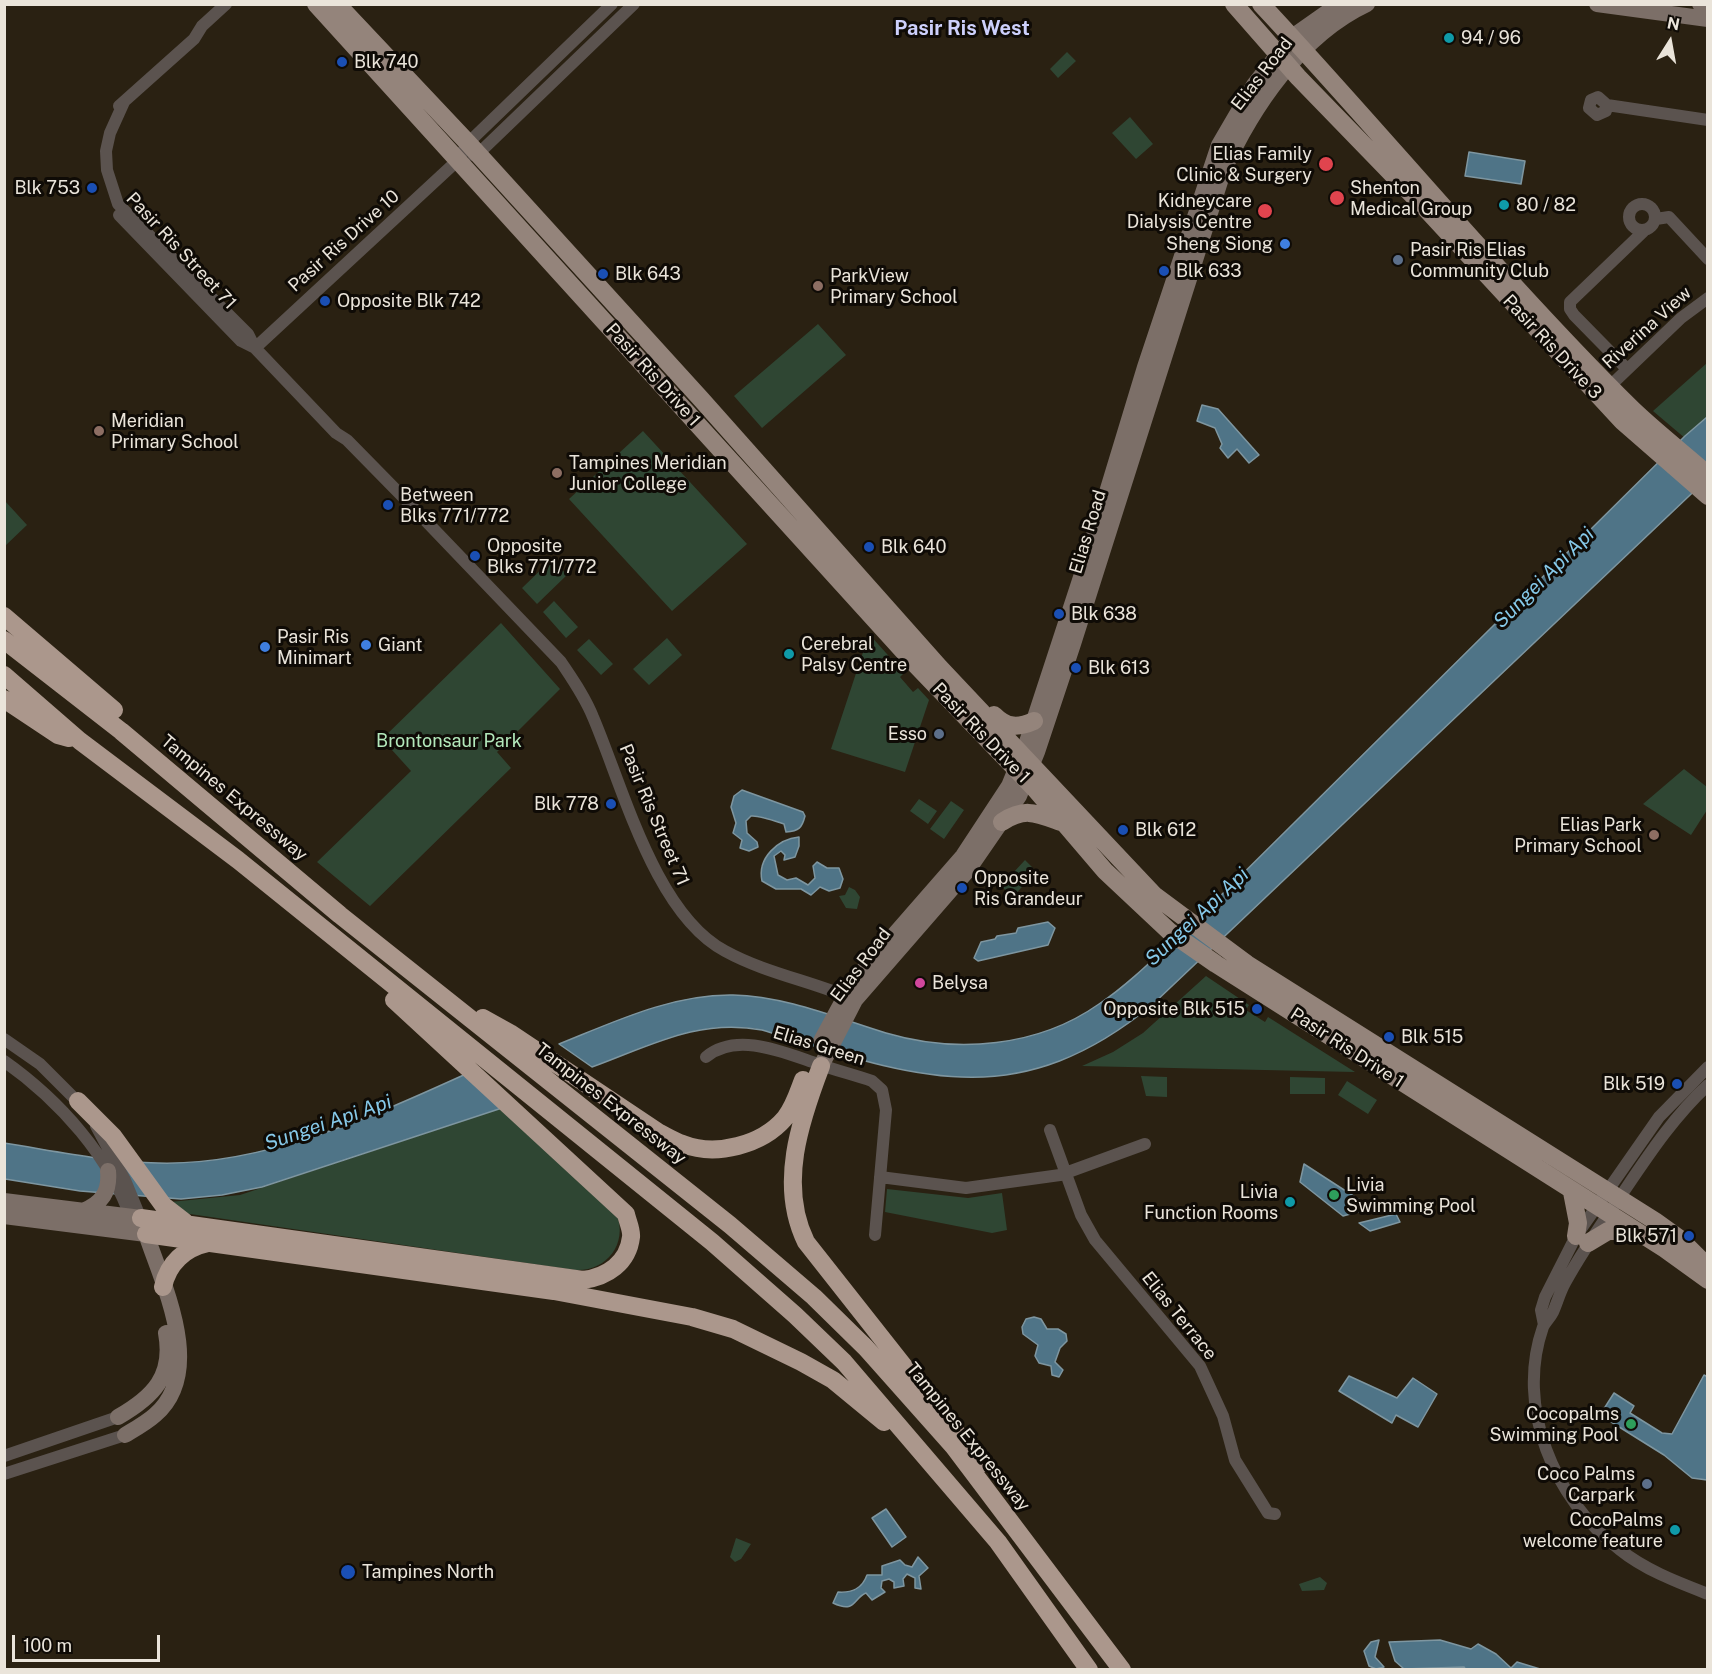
<!DOCTYPE html>
<style>
body{margin:0}
#map{position:relative;width:1712px;height:1674px;overflow:hidden;background:#2a2112;font-family:"Public Sans",sans-serif}
canvas{display:block}
.frame{position:absolute;inset:0;border:6px solid #eae4da;pointer-events:none}
.north{position:absolute;left:1640px;top:12px;width:60px;height:60px;-webkit-text-stroke:4px #0f0b06;paint-order:stroke;rotate:11deg;font-size:16px;font-weight:700;line-height:24px;text-align:center;color:#eae4da}
.north::after{content:'';display:block;margin:auto;width:21px;height:27px;background:#eae4da;clip-path:polygon(50% 0,100% 100%,50% 72%,0 100%)}
.scale{position:absolute;left:12px;top:1635px;width:148px;height:27px;box-sizing:border-box;border:3px solid #eae4da;border-top:0;padding-left:8px;font-size:18px;line-height:21px;white-space:nowrap;color:#eae4da;-webkit-text-stroke:4px #0f0b06;paint-order:stroke}
</style>
<div id="map">
<canvas width="1712" height="1674"></canvas>
<div class="frame"></div>
<div class="north">N</div>
<div class="scale">100 m</div>
</div>
<script>
const ctx = document.querySelector('canvas').getContext('2d');
ctx.lineJoin = 'round';
function fillPath(path, color) { ctx.fillStyle = color; ctx.fill(path, 'evenodd'); }
function trace(path, color, width, dash) { ctx.strokeStyle = color; ctx.lineWidth = width; ctx.lineCap = dash ? 'butt' : 'round'; ctx.setLineDash(dash || []); ctx.stroke(path); }
function write(font, color, halo, rows, align = 'center') {
  ctx.font = font + ' "Public Sans",sans-serif'; ctx.lineWidth = 6; ctx.setLineDash([]); ctx.textBaseline = 'middle'; ctx.strokeStyle = halo; ctx.fillStyle = color; for (const [text, x, y, turn = 0] of rows) {
    ctx.save(); ctx.translate(x, y); ctx.rotate((+turn || 0) * Math.PI / 180); ctx.textAlign = isNaN(turn) ? turn : align; if (halo) ctx.strokeText(text, 0, 0); ctx.fillText(text, 0, 0); ctx.restore();
  }
}
fillPath(new Path2D(`
 M1067,52L1076,61L1058,78L1050,69Z
 M1130,117L1153,144L1136,159L1112,133Z
 M818,324L846,355L762,428L734,396Z
 M1707,363V427L1686,439L1653,411Z
 M643,431L747,544L672,611L569,499Z
 M5,501L27,525L5,546Z
 M552,559L567,575L537,604L522,588Z
 M554,601L578,627L566,638L543,612Z
 M501,623L560,689L497,752L511,768L370,906L317,862L411,771L382,739Z
 M869,634L904,673L900,677L913,692L918,688L929,700L905,772L831,749Z
 M667,638L682,655L649,685L633,669Z
 M589,639L613,664L601,675L577,650Z
 M1684,769L1707,787V810L1691,835L1643,804Z
 M919,799L937,811L928,824L910,811Z
 M951,801L964,810L944,839L930,829Z
 M1025,860L1036,871L1013,897L1001,886Z
 M849,887L855,890L860,897L857,909L846,908L839,896L845,895Z
 M1206,976L1249,1005L1246,1010L1265,1022L1268,1017L1355,1072L1082,1066L1113,1052L1143,1033Z
 M1141,1076L1167,1077V1097L1146,1096Z
 M1290,1077L1325,1078V1094H1290Z
 M1347,1081L1377,1100L1368,1114L1338,1095Z
 M502,1108L617,1215C628,1245 605,1272 575,1270L183,1213L170,1202L240,1195Z
 M887,1189L968,1198L1002,1193L1007,1230L992,1233L885,1212Z
 M736,1538L751,1544L741,1559L735,1562L730,1557Z
 M1320,1577L1327,1583L1324,1590L1302,1591L1299,1584Z`), '#2f4633');
const water = new Path2D(`
 M1469,152L1525,161L1521,184L1465,176Z
 M1202,405L1218,409L1259,455L1249,463L1237,449L1228,458L1220,448L1222,444L1215,428L1197,421Z
 M1707,417V479L1152,1005C1015,1117 914,1077 762,1030C698,1018 650,1046 592,1067L559,1044C614,1022 672,994 733,995C785,996 837,1018 886,1033C957,1054 1038,1047 1099,1004C1136,979 1168,944 1202,914L1685,436Z
 M742,790L803,812L805,816C802,828 799,831 786,832L784,824C775,821 759,815 751,816L746,821L747,833L757,842L758,847L749,851L740,848L742,840L733,833L736,823L731,807L734,796Z
 M799,837V846L795,857L784,860L785,855L781,851L774,856L778,875L787,880L796,878L808,885L815,878L813,866L817,862L827,868H839L843,879L840,888L829,891L820,887L811,895L801,889H776L762,881C757,858 778,839 799,837Z
 M1048,922L1055,928L1048,945L978,961L974,958L981,942L995,939L997,936L1016,933L1018,928Z
 M466,1074L502,1108L262,1187L222,1195L181,1199L80,1191L5,1179L4,1143C55,1151 107,1162 158,1163C263,1166 371,1117 466,1074Z
 M1304,1164L1372,1208L1343,1216L1300,1182Z
 M1396,1214L1400,1222L1370,1231L1359,1223Z
 M1034,1317L1041,1319L1047,1329H1058L1066,1334L1067,1341L1060,1348L1055,1362L1063,1370L1059,1377L1052,1375L1051,1366L1039,1363L1035,1356L1038,1345L1023,1334L1022,1327L1026,1319Z
 M1704,1375L1708,1377L1707,1480L1692,1478L1664,1455L1600,1415L1614,1393L1634,1406L1630,1413L1662,1433L1672,1434Z
 M1349,1376L1397,1398L1413,1378L1437,1394L1418,1427L1396,1415L1392,1423L1339,1391Z
 M886,1509L906,1537L892,1547L872,1518Z
 M918,1557L928,1568L919,1576L921,1589L915,1588V1578L907,1574L903,1579L904,1586L894,1588V1582L889,1579L882,1581L881,1588L885,1592L872,1600L866,1593C853,1598 856,1614 833,1603L838,1592C852,1593 862,1589 867,1575H882V1566L900,1560L905,1565L912,1567Z
 M1379,1640L1375,1657L1384,1667L1376,1669L1369,1666L1364,1651L1371,1642Z
 M1440,1640L1471,1649L1478,1644L1496,1654L1511,1668L1517,1662L1540,1669L1466,1670L1464,1667L1404,1669L1395,1661L1389,1642Z`);
fillPath(water, '#4f7487');
trace(water, '#7e96a0', 1.5);
trace(new Path2D(`
 M124,102L110,133L106,151L107,170L118,204L248,334L255,348L336,433L347,440L401,495L561,662C573,680 585,697 593,717C623,787 655,914 725,951C765,973 811,981 853,999
 M1607,105L1606,111L1597,115L1589,108L1591,100L1598,97L1607,105L1708,120
 M119,106L194,39L202,26L226,4
 M473,155L478,154L634,4
 M1629 217a13 13 0 1 1 26 0a13 13 0 1 1-26 0Z
 M119,215L241,341L255,348
 M1656,219L1669,217L1708,259
 M255,348L457,161L468,143L612,4
 M1627,369L1574,315L1570,309V302L1645,230
 M1610,386L1681,318L1708,298
 M4,1039L40,1064L81,1105
 M706,1057C737,1031 785,1053 818,1064C835,1070 854,1075 872,1081L882,1090L886,1110L875,1235
 M4,1061C59,1100 111,1157 132,1222
 M1708,1085C1671,1119 1644,1162 1616,1203C1598,1229 1580,1255 1565,1283C1560,1292 1557,1303 1553,1312C1550,1318 1545,1322 1543,1327C1515,1407 1554,1499 1619,1549C1645,1570 1677,1582 1708,1594
 M96,1126L125,1180L143,1224
 M1050,1130L1081,1215L1095,1240L1200,1366L1223,1416L1235,1460L1268,1513L1275,1514
 M880,1177L966,1188L1060,1175L1145,1144
 M1544,1325L1541,1310L1545,1297L1576,1236L1659,1117L1708,1067
 M4,1456L118,1417
 M4,1474L125,1435`), '#5b534f', 12);
trace(new Path2D(`
 M1597,4L1708,19
 M1700,4L1708,6
 M821,1041L853,982L963,856L1009,786L1027,742L1084,568L1145,367L1219,145L1254,85L1292,37L1339,4
 M821,1066L855,1000L968,870L1019,796L1037,752L1073,644L1223,172C1252,107 1301,35 1367,4
 M4,1201L141,1218
 M83,1211C102,1203 110,1192 108,1171
 M4,1216L146,1234C163,1285 206,1371 155,1415C146,1423 135,1429 125,1435
 M118,1417C153,1397 174,1376 166,1333`), '#7c6f68', 16);
trace(new Path2D(`
 M316,4L915,664L1035,789L1105,871L1170,932L1216,964L1665,1249L1708,1280
 M337,4L468,143L701,399L940,668L1154,895L1247,964L1655,1221L1680,1239L1708,1267
 M1234,4L1298,77L1425,208L1622,421L1708,496
 M1261,4C1386,138 1502,280 1632,409C1656,432 1683,453 1708,475
 M994,715C1007,728 1018,728 1034,721
 M1002,822C1025,807 1036,813 1061,822
 M1572,1192L1578,1223L1576,1236
 M1588,1243L1608,1231H1632`), '#94847b', 18);
trace(new Path2D(`
 M4,616L114,710
 M4,640L121,731L340,915L730,1225L814,1297L866,1348L954,1447L1122,1670
 M4,675L80,741L238,860L712,1242L795,1315L844,1362L998,1542L1089,1670
 M4,699L58,735L69,738
 M483,1018L510,1033L658,1132C666,1136 674,1141 683,1144C716,1157 762,1145 785,1118C794,1107 798,1093 803,1080
 M821,1066C800,1121 778,1185 806,1242L981,1464
 M78,1101L113,1136L163,1205L185,1222
 M141,1218L583,1280C607,1277 628,1263 631,1237C632,1230 627,1220 626,1214L394,1000
 M146,1234L554,1291L692,1317L733,1329L801,1362L833,1380L884,1422
 M163,1287C168,1263 185,1248 208,1243`), '#ab978c', 18);
for (const [x, y, r, color] of [
 [1449,38,6,"#0f9aa8"],
 [342,62,6,"#1a4fb4"],
 [1326,164,8,"#e0444e"],
 [92,188,6,"#1a4fb4"],
 [1337,198,8,"#e0444e"],
 [1504,205,6,"#0f9aa8"],
 [1265,211,8,"#e0444e"],
 [1285,244,6,"#3f7fe0"],
 [1398,260,6,"#5c6f8a"],
 [1164,271,6,"#1a4fb4"],
 [603,274,6,"#1a4fb4"],
 [818,286,6,"#8d6e63"],
 [325,301,6,"#1a4fb4"],
 [99,431,6,"#8d6e63"],
 [557,473,6,"#8d6e63"],
 [388,505,6,"#1a4fb4"],
 [869,547,6,"#1a4fb4"],
 [475,556,6,"#1a4fb4"],
 [1059,614,6,"#1a4fb4"],
 [366,645,6,"#3f7fe0"],
 [265,647,6,"#3f7fe0"],
 [789,654,6,"#0f9aa8"],
 [1076,668,6,"#1a4fb4"],
 [939,734,6,"#5c6f8a"],
 [611,804,6,"#1a4fb4"],
 [1123,830,6,"#1a4fb4"],
 [1654,835,6,"#8d6e63"],
 [962,888,6,"#1a4fb4"],
 [920,983,6,"#d1479c"],
 [1257,1009,6,"#1a4fb4"],
 [1389,1037,6,"#1a4fb4"],
 [1677,1084,6,"#1a4fb4"],
 [1334,1195,6,"#2e9e5b"],
 [1290,1202,6,"#0f9aa8"],
 [1689,1236,6,"#1a4fb4"],
 [1631,1424,6,"#2e9e5b"],
 [1647,1484,6,"#5c6f8a"],
 [1675,1530,6,"#0f9aa8"],
 [348,1572,8,"#1a4fb4"]
]) { const dot = new Path2D(); dot.arc(x, y, r, 0, 2 * Math.PI); ctx.fillStyle = color; ctx.fill(dot); trace(dot, '#0f0b06', 2); }
write('18px', '#eae4da', '#0f0b06', [
 ["94 / 96",1461,38],
 ["Blk 740",354,62],
 ["Elias Family",1312,154,"right"],
 ["Clinic & Surgery",1312,175,"right"],
 ["Blk 753",80,188,"right"],
 ["Shenton",1350,188],
 ["Medical Group",1350,209],
 ["Kidneycare",1252,201,"right"],
 ["Dialysis Centre",1252,222,"right"],
 ["80 / 82",1516,205],
 ["Sheng Siong",1273,244,"right"],
 ["Pasir Ris Elias",1410,250],
 ["Community Club",1410,271],
 ["Blk 633",1176,271],
 ["Blk 643",615,274],
 ["ParkView",830,276],
 ["Primary School",830,297],
 ["Opposite Blk 742",337,301],
 ["Meridian",111,421],
 ["Primary School",111,442],
 ["Tampines Meridian",569,463],
 ["Junior College",569,484],
 ["Between",400,495],
 ["Blks 771/772",400,516],
 ["Opposite",487,546],
 ["Blks 771/772",487,567],
 ["Blk 640",881,547],
 ["Blk 638",1071,614],
 ["Pasir Ris",277,637],
 ["Minimart",277,658],
 ["Cerebral",801,644],
 ["Palsy Centre",801,665],
 ["Giant",378,645],
 ["Blk 613",1088,668],
 ["Esso",927,734,"right"],
 ["Blk 778",599,804,"right"],
 ["Elias Park",1642,825,"right"],
 ["Primary School",1642,846,"right"],
 ["Blk 612",1135,830],
 ["Opposite",974,878],
 ["Ris Grandeur",974,899],
 ["Belysa",932,983],
 ["Opposite Blk 515",1245,1009,"right"],
 ["Blk 515",1401,1037],
 ["Blk 519",1665,1084,"right"],
 ["Livia",1346,1185],
 ["Swimming Pool",1346,1206],
 ["Livia",1278,1192,"right"],
 ["Function Rooms",1278,1213,"right"],
 ["Blk 571",1677,1236,"right"],
 ["Cocopalms",1619,1414,"right"],
 ["Swimming Pool",1619,1435,"right"],
 ["Coco Palms",1635,1474,"right"],
 ["Carpark",1635,1495,"right"],
 ["CocoPalms",1663,1520,"right"],
 ["welcome feature",1663,1541,"right"],
 ["Tampines North",362,1572]
], 'left');
write('18px', '#eae4da', '#0f0b06', [
 ["Elias Road",1262,74,-52],
 ["Pasir Ris Drive 10",344,241,-42],
 ["Pasir Ris Street 71",181,251,47],
 ["Riverina View",1647,328,-42],
 ["Pasir Ris Drive 3",1552,347,47],
 ["Pasir Ris Drive 1",653,375,48],
 ["Elias Road",1088,532,-73],
 ["Pasir Ris Drive 1",981,733,46],
 ["Tampines Expressway",234,798,40],
 ["Pasir Ris Street 71",654,815,67],
 ["Elias Road",861,965,-53],
 ["Elias Green",819,1046,17],
 ["Pasir Ris Drive 1",1347,1048,33],
 ["Tampines Expressway",611,1104,38],
 ["Elias Terrace",1179,1316,51],
 ["Tampines Expressway",968,1437,51]
]);
write('18px', '#b3e8bb', '#0f0b06', [
 ["Brontonsaur Park",449,741]
]);
write('bold 20px', '#cdd0fc', '#0f0b06', [
 ["Pasir Ris West",962,29]
]);
write('italic 20px', '#86c9e9', '#0f0b06', [
 ["Sungei Api Api",1544,578,-45],
 ["Sungei Api Api",1197,917,-43],
 ["Sungei Api Api",328,1123,-19]
]);
</script>
